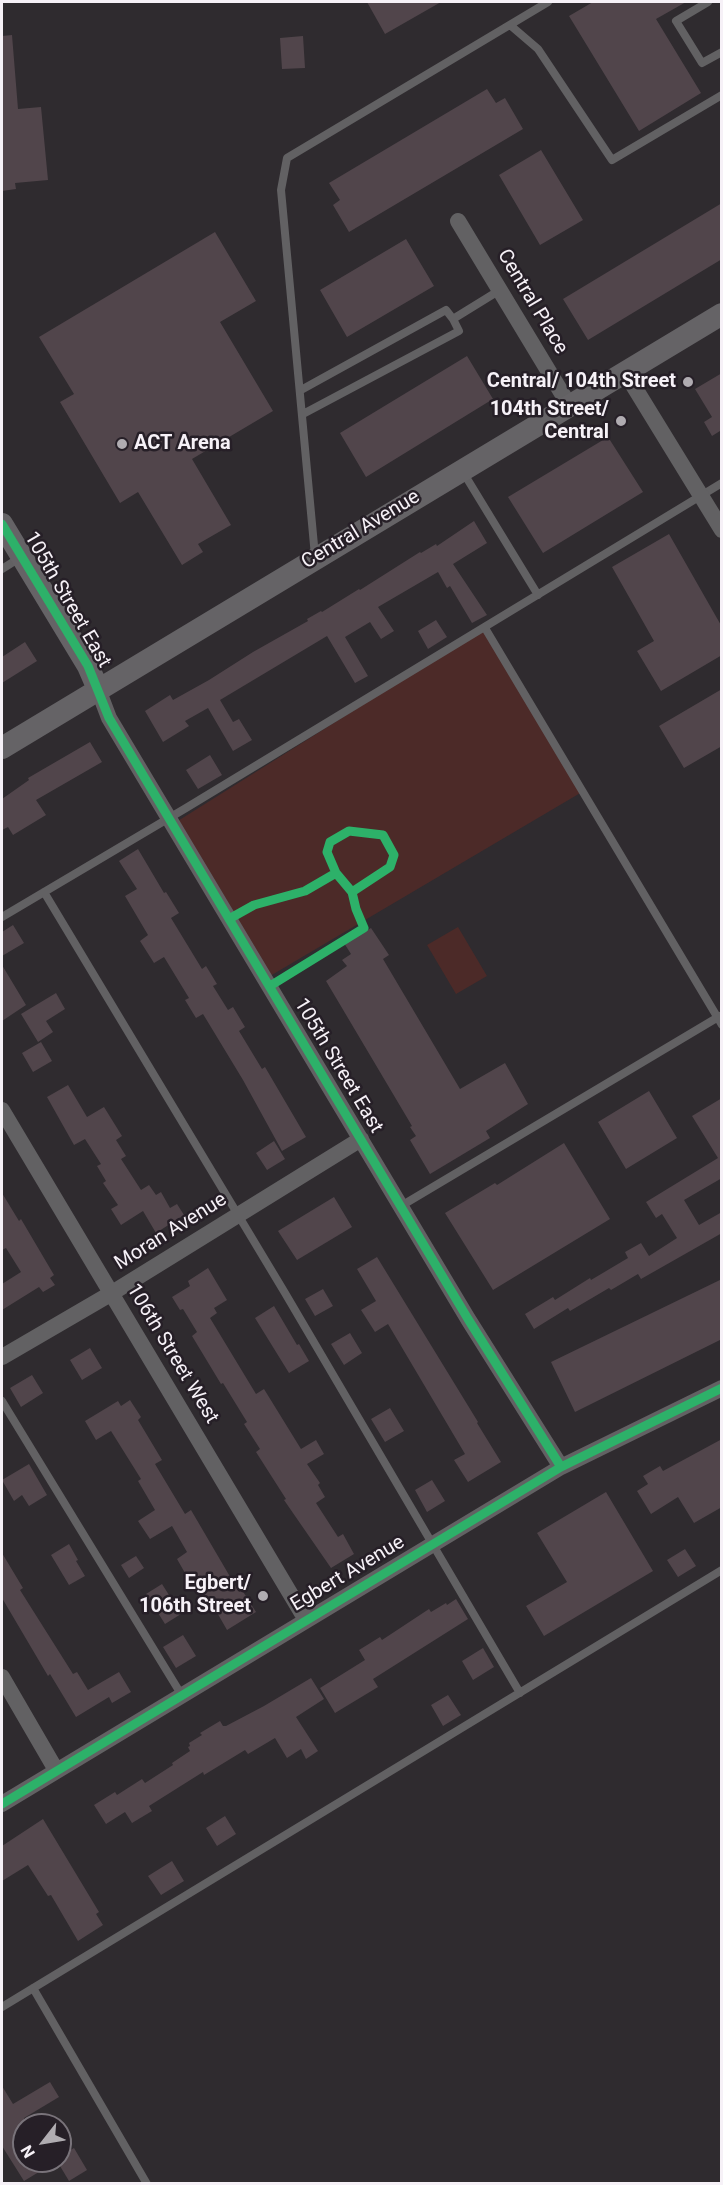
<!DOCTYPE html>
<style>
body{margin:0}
#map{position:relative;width:723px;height:2185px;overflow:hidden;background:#2f2b2f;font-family:Roboto,sans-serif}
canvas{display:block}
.frame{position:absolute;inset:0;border:3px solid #f6f1f7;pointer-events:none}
.north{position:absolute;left:12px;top:2113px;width:60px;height:60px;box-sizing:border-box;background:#261f27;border:2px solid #79737a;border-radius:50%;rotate:239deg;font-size:16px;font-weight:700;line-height:24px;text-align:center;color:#f6f1f7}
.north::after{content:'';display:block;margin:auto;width:21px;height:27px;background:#b0acb1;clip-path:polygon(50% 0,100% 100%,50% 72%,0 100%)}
</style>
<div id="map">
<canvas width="723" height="2185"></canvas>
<div class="frame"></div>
<div class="north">N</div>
</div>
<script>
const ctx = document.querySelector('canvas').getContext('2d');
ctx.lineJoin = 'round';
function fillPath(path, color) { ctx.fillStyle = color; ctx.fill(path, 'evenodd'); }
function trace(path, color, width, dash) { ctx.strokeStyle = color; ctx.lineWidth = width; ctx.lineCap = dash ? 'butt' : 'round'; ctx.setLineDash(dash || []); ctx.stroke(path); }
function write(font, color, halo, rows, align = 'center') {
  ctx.font = font + ' Roboto,sans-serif'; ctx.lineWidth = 5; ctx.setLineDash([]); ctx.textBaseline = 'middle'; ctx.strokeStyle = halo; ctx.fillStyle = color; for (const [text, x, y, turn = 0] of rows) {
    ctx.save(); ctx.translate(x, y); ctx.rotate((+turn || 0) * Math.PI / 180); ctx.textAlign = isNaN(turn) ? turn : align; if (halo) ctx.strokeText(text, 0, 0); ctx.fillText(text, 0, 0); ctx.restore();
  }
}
fillPath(new Path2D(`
 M485,628L582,792L265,979L173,824Z
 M458,927L487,976L456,994L427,945Z`), '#4c2a28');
fillPath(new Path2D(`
 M367,2H441L385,34Z
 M593,2H686L656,19L701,93L639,131L569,16Z
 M12,35L18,109L41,107L48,180L15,183L16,189L2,191V36Z
 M303,36L305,68L282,69L280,38Z
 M487,89L496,103L505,98L523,129L349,232L333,205L340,200L329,183Z
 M541,150L583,220L540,245L499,175Z
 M722,203V259L588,340L563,299Z
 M215,232L256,301L220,322L273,411L192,459L231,525L198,544L203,552L182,565L138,492L120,503L60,402L74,394L39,337Z
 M406,239L434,286L347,337L320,290Z
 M467,356L493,399L366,477L340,433Z
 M722,373V433L720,431L712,436L704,422L712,417L695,389Z
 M608,437L643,492L543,553L508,497Z
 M474,521L487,543L453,564L487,615L472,623L450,586L447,588L438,572L378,607L394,631L381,639L370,622L345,637L368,676L355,683L327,636L220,700L233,722L239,719L252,740L233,751L208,708L185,721L189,726L163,742L145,711L170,695L173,700L209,680L253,652L308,621L307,619L321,611L322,612L359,589L360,590L420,552L421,553L436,544L437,546Z
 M669,534L722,627V655L661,691L637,651L654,641L612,567Z
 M436,620L447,637L428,649L418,631Z
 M25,642L37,661L2,683V657Z
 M722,689V746L684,768L659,726Z
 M90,742L102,762L36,800L46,815L13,835L8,827L2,830V799L29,780L28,778Z
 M210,755L222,775L198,789L186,770Z
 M138,849L164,893L166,892L179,913L171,918L202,969L206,966L217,984L213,986L228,1010L233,1007L245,1027L239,1031L262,1069L265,1067L306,1137L282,1151L243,1080L203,1014L196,1018L185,1000L189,998L164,957L154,963L140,941L148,935L125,896L137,889L119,861Z
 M13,925L24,943L2,956V932Z
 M371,928L389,955L383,959L460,1089L505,1063L528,1104L486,1131L490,1138L430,1174L410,1140L416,1136L410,1127L412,1126L326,981L347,966L342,960L351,954L344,943Z
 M2,965L26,1005L2,1021Z
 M56,993L65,1009L46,1021L53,1032L38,1042L21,1014Z
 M41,1042L52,1061L33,1072L22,1053Z
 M68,1085L87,1117L104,1107L122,1136L116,1140L126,1156L121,1159L141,1190L149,1185L156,1195L161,1192L170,1208L177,1204L184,1215L156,1233L143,1211L121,1225L111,1209L118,1205L103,1183L106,1181L97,1166L101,1164L85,1139L74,1145L47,1097Z
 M649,1091L677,1138L626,1169L598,1122Z
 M722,1098V1178L684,1200L699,1225L722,1212V1233L641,1279L638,1274L611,1290L609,1288L570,1311L568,1308L534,1329L525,1314L553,1297L555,1300L590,1278L591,1280L628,1258L625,1252L641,1243L649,1256L677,1238L662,1214L656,1218L646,1202L718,1158L692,1116Z
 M274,1141L285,1159L267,1170L256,1153Z
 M564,1143L610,1219L493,1290L445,1213L495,1183L497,1185Z
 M2,1193L19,1221L21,1219L54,1275L50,1278L55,1285L43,1292L39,1287L2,1310V1284L21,1272L6,1248L2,1250Z
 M334,1197L352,1227L297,1260L278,1231Z
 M377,1257L478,1422L477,1423L501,1462L468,1482L454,1460L465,1454L388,1324L375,1332L361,1310L376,1301L357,1269Z
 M208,1268L227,1300L214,1308L217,1313L210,1318L256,1394L264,1389L301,1449L316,1440L324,1454L307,1464L320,1483L318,1485L325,1497L316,1503L338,1537L343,1534L354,1554L331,1568L284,1500L286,1499L256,1452L260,1449L244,1424L247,1422L223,1383L221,1384L192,1336L197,1332L183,1309L180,1310L172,1297L190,1286L188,1281Z
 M722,1279V1339L575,1412L551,1362Z
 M323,1289L333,1306L315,1316L305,1299Z
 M274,1306L297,1345L299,1344L309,1361L289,1373L255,1318Z
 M350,1333L362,1353L344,1365L331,1344Z
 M90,1348L102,1368L82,1380L70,1360Z
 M32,1375L43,1393L21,1407L10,1388Z
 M130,1400L141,1417L138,1420L162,1460L155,1464L185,1514L191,1510L239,1592L242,1590L256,1612L227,1630L211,1602L208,1604L192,1578L189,1580L177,1559L187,1552L172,1526L150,1539L138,1521L155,1510L138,1481L141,1479L111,1431L96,1440L85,1421L118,1401L121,1406Z
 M390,1408L404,1431L385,1442L371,1419Z
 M722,1439V1507L694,1523L678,1497L651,1514L637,1491L648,1484L643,1476L660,1466L663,1471Z
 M29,1464L47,1495L29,1506L22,1495L14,1501L2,1480Z
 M432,1480L445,1501L427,1512L415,1490Z
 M606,1492L653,1571L544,1636L526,1606L567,1582L537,1533Z
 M69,1544L78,1560L76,1561L85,1576L69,1585L51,1555Z
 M685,1549L696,1566L678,1577L667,1560Z
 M2,1553L23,1588L20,1590L73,1674L77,1672L88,1690L119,1672L131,1692L112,1703L109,1697L76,1717L50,1674L48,1676L2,1598Z
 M136,1556L144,1568L129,1578L121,1565Z
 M162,1584L181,1614L165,1624L146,1594Z
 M456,1599L468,1619L373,1679L378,1687L335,1713L320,1688L365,1660L359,1650L380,1637L382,1640L429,1609L431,1612L446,1603L447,1605Z
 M183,1635L196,1656L176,1668L163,1647Z
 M483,1648L494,1667L473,1680L462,1661Z
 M311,1678L324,1699L296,1717L318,1751L306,1759L301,1749L287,1758L275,1738L248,1754L245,1750L204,1775L203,1772L149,1806L152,1811L132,1823L125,1812L106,1824L94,1805L115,1792L117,1795L142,1779L145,1783L173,1765L172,1763L190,1751L188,1747L190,1746L189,1743L202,1735L200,1733L220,1721L223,1726H226L264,1706Z
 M448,1695L461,1715L443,1726L431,1705Z
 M225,1816L236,1834L217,1846L206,1828Z
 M43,1819L99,1912L96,1914L103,1925L78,1941L51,1895L48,1896L28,1865L2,1881V1846Z
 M172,1861L184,1881L161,1895L148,1876Z
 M50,2082L59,2097L24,2118V2161H60V2156L74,2148L87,2170L69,2181L57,2161L24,2181L2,2146V2086L13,2104Z`), '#51454b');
trace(new Path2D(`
 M708,2L676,21L702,63L722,52
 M510,25L538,49L612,160L722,95
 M301,390L446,310L453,319
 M303,414L459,331L453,319L500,290
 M463,472L538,595
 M315,556L281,190L287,158L548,2
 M2,569L21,557
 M485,628L722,1025
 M44,892L285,1293L520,1693
 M2,917L186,808L722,483
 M401,1206L720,1016
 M2,1401L181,1694
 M33,1988L147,2184
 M2,2007L722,1570`), '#626163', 8);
trace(new Path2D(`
 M458,221L569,405
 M625,372L722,530
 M98,689L109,718L468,1319L561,1467
 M2,1110L306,1620
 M2,1357L112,1293L361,1139
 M2,1677L56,1770
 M2,1804L561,1467L722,1388`), '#626163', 16);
trace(new Path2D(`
 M2,524L88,666L98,689
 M2,748L722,314`), '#656366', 22);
trace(new Path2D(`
 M2,524L88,666L109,718L468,1319L561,1467
 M229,919L254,905L305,891L336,873L327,852L330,842L349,831L383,835L394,855L390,867L352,892L336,873
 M270,986L364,928L356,909L352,892
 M2,1804L561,1467L722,1388`), '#2db169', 9);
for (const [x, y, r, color] of [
 [688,382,6,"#b0acb1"],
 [621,421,6,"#b0acb1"],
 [122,444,6,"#b0acb1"],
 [263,1596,6,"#b0acb1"]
]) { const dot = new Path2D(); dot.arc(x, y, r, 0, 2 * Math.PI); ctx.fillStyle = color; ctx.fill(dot); trace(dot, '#261f27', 2); }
write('20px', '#f6f1f7', '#261f27', [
 ["Central Place",532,302,59],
 ["Central Avenue",361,530,-31],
 ["105th Street East",67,600,60],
 ["105th Street East",338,1066,59],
 ["Moran Avenue",171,1232,-32],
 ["106th Street West",172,1354,59],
 ["Egbert Avenue",348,1574,-31]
]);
write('bold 20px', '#f6f1f7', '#261f27', [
 ["Central/ 104th Street",676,382],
 ["104th Street/",609,410],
 ["Central",609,433],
 ["ACT Arena",134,444,"left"],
 ["Egbert/",251,1584],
 ["106th Street",251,1607]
], 'right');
</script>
